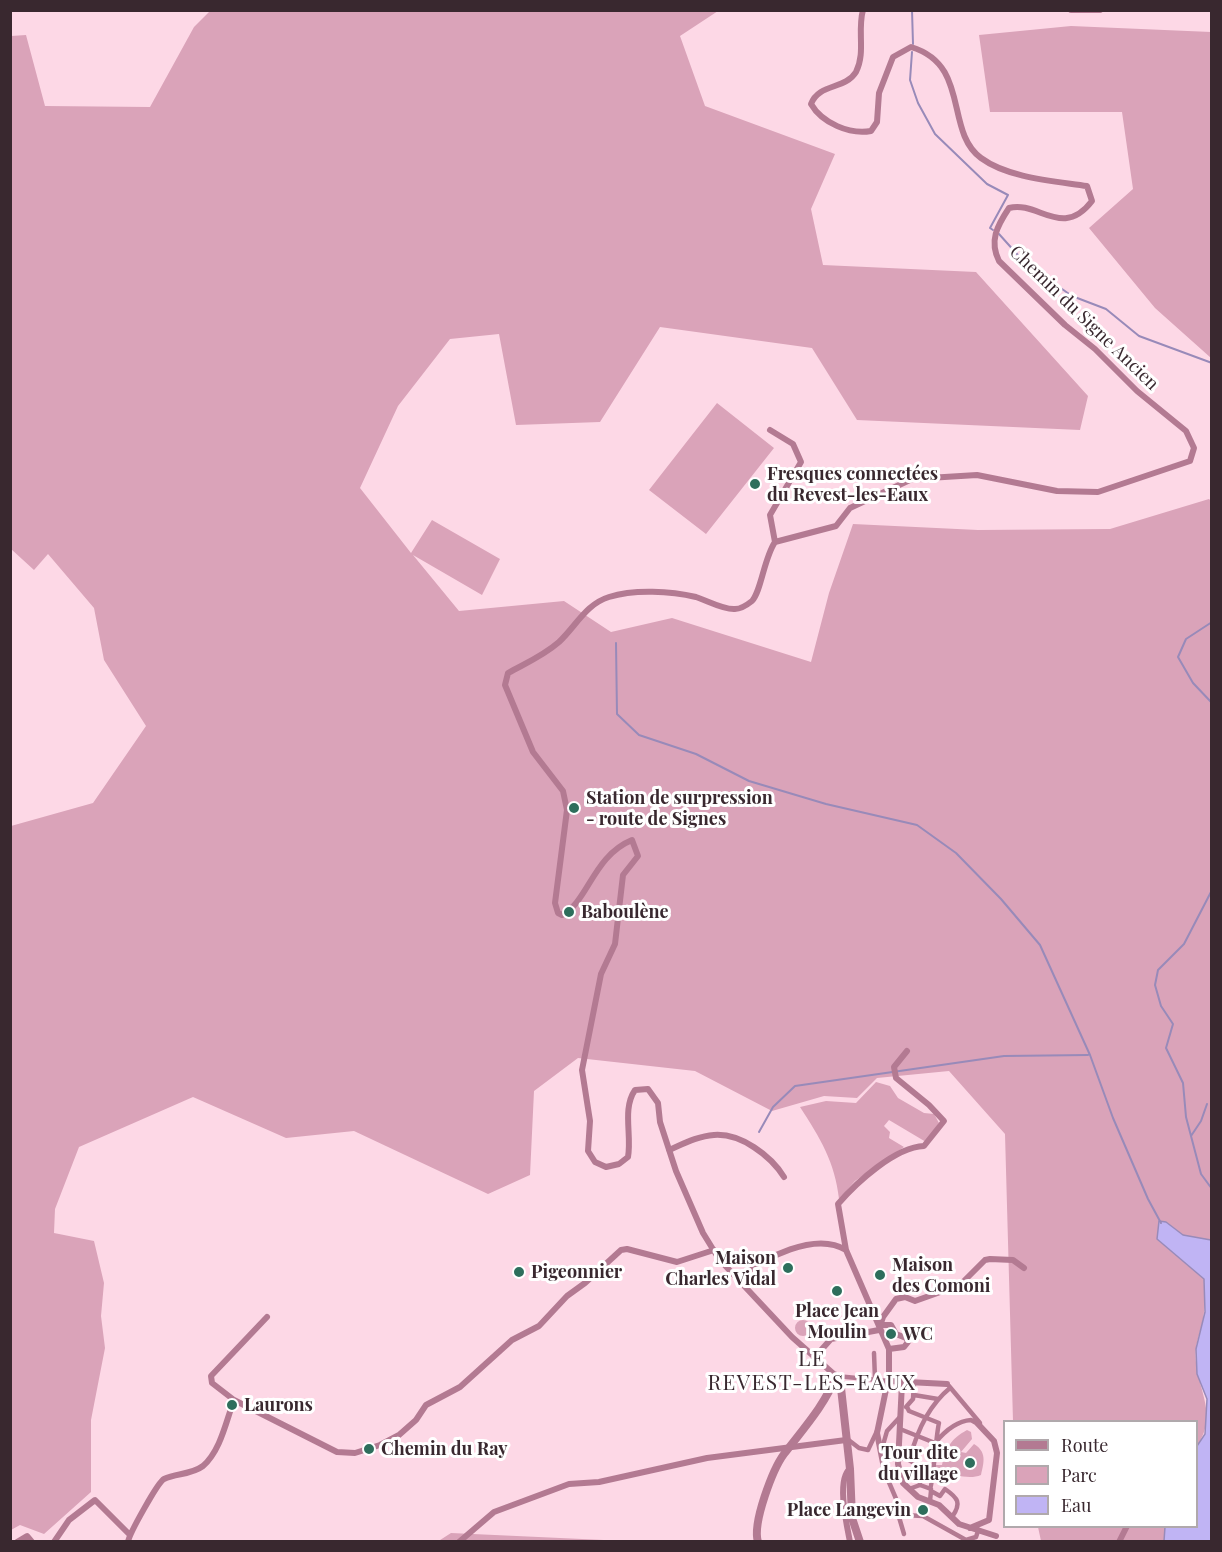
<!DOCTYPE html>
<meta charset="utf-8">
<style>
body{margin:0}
#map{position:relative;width:1222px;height:1552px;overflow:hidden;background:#fdd8e6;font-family:"Playfair Display",serif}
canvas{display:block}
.frame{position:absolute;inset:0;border:12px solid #39282f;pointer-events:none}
.legend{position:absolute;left:1003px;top:1420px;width:195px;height:108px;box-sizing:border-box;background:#fff;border:2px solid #b0a9ac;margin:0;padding:8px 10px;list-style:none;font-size:18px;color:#39282f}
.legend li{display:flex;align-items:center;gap:12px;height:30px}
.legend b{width:30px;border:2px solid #b0a9ac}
</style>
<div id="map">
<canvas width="1222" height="1552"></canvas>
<div class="frame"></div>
<ul class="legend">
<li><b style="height:8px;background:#b37a92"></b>Route</li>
<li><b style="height:16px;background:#daa3b9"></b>Parc</li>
<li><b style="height:16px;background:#c0b4f4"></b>Eau</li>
</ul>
</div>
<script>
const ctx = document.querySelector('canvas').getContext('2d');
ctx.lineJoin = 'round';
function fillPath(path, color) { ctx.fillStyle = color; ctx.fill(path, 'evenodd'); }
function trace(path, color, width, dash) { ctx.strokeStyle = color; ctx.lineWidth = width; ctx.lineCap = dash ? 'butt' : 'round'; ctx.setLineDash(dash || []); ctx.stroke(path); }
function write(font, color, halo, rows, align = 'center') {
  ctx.font = font + ' "Playfair Display",serif'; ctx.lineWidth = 6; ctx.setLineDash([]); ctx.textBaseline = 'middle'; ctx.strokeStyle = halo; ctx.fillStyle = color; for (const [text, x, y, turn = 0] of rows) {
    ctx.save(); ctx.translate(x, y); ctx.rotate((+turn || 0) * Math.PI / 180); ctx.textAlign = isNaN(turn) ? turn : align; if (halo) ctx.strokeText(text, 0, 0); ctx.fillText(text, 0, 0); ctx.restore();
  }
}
fillPath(new Path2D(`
 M210,11H718L680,36L705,106L835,154L811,209L823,265L976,272L1088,396L1080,430L857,420L812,348L660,327L600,422L516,425L499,334L450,339L398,406L360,488L411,553L432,520L500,559L482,595L413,555L459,611L564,601L611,632L672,618L811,662L829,593L853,524L978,530L1110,529L1209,499L1211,501V1240L1183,1235L1166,1222L1157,1239L1204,1279C1204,1290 1205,1301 1204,1312C1203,1324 1198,1336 1196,1348C1192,1384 1221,1411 1197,1446L1196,1422L1013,1421L1005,1134L949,1071L877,1078L857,1098L824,1096L772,1111L695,1071L578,1058L534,1091L530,1175L488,1194L354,1131L286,1138L193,1097L79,1147L55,1209L54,1233L94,1241L104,1283L101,1316L105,1348L91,1420V1492L44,1534L20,1525L11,1530V826L93,803L146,726L104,660L94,608L48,554L34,570L11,549V36L26,35L45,106L150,107L194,27Z
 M1071,26L1211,32V358L1155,308L1089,228L1133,189L1122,112H990L979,35Z
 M717,403L774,448L706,534L649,490Z
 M876,1082L890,1086L898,1098L924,1113L934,1114L939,1123L926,1142L889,1120L884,1126L890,1132L889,1138L904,1147L855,1181L839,1199C835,1162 820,1138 800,1107L826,1101L856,1103Z
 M795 1328a8 8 0 1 1 16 0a8 8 0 1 1-16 0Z
 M967,1430L971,1432L972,1439L961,1452L966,1453L974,1444C987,1452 984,1462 981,1475C969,1480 955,1474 942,1474V1479L934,1478V1465H942C946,1447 951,1439 967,1430Z
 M1038,1527H1165L1164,1542L1041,1541Z
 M451,1533L604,1540L615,1541L437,1542Z`), '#daa3b9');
const water = new Path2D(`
 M1159,1221L1166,1222L1183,1235L1211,1240V1541H1164L1165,1527L1196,1526L1197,1446L1205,1434L1206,1417L1207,1399L1197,1374L1196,1349L1205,1312L1204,1279L1157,1239Z`);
fillPath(water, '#c0b4f4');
trace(water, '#988ab9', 1.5);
trace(new Path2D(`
 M912,10L913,44
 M912,52L910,80L918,103L935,134L987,184L1008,195L990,228L993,230
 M999,234L1025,263L1072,296L1106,309L1139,336L1212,363
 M1212,622L1186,639L1178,657L1193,683L1212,703
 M616,643L617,714L639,735L696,754L749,781L826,804L917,825L956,853L1001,899L1040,945L1090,1055L1113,1118L1148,1199L1161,1223
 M1212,890L1184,944L1158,970L1155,985L1161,1006L1173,1024L1166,1048L1183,1083L1186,1117L1201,1174L1212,1189
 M1211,1097H1212
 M759,1132L773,1107L795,1086L1004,1056L1088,1055
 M1191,1136L1201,1121L1207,1104`), '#988ab9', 2);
trace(new Path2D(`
 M874,1353L875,1379
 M836,1376L888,1381
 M949,1386L980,1423
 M914,1395L938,1399
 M906,1407L913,1399L914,1383
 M907,1407L909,1411L939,1423C936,1434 933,1485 930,1489
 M900,1429L935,1443C944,1432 956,1421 971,1420L978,1424
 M846,1438L859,1448L868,1450L877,1431
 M881,1452L887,1431L899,1418
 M898,1459L910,1458C917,1431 928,1406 950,1388
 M909,1460L919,1466L920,1485
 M885,1473L903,1515L923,1516L966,1540L976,1537L978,1531
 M909,1489L920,1485L931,1489
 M930,1501L931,1491L940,1496L945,1489C958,1498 962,1503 952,1517
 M896,1507L904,1534`), '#b37a92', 4.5);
trace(new Path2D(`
 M1071,10H1100
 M770,430L793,444L801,462L770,515L775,542C764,558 761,592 752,601C747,605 741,609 735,609C724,610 708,601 696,597C671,591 634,589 609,597C586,604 576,626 559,642C543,656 526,663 508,673L505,685L533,752L563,791L567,810L555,903L558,913L562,915C588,902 593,856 632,840L638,856L623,875L615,944L601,974L582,1070L590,1121L588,1151L595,1162L606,1167L619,1164L628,1157C632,1135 622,1109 635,1090L648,1089L658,1103L660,1122L676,1171L703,1233L719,1259L792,1337L836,1376
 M775,542L836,526L850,508L912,479L977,475L1057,491L1098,492L1190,461L1194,448L1186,431L1137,391L1095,349L1065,325L999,261C989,241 997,226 1009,208C1038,200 1062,240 1092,201L1087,186C1054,181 1008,178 981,158C944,131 971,65 911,47L893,57L879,93L877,122L871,131C850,135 822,123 811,104C819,83 845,90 856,72C866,52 857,31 863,10
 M669,1150C683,1144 698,1136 714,1135C741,1133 771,1156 784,1177
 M739,1278C764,1258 815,1231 846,1250
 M267,1317L211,1376L212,1383L234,1400L337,1452L355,1453L380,1445L399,1435L416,1420L426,1405L460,1387L512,1340L539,1326L567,1296L585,1283L621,1250L627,1249L677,1262L714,1250
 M880,1325H891L896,1334L906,1338L908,1342L904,1347L889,1349
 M879,1329L883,1317L896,1299L905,1297L915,1301L960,1285L985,1260L990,1259L1013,1260L1024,1268
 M814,1358L831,1339L879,1330
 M888,1381L947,1384
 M902,1383L898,1464L903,1483L918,1497L939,1505L959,1524L996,1536
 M850,1469C836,1479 847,1526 850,1542
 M885,1473L877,1433L889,1375V1349L846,1250L838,1204C856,1183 895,1147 924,1146L944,1121L929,1105L896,1078L894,1067L907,1051
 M970,1528L989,1520L997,1453L994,1441L978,1424
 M17,1542L27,1536L32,1542
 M54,1542L69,1520L95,1500L129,1534
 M128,1542C129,1534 158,1482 164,1479C176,1473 191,1475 203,1466C221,1450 226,1421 234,1400
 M459,1542L494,1512L569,1484L599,1482L707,1458L846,1440
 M1119,1542L1127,1526`), '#b37a92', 6);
trace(new Path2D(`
 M836,1376L841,1388L850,1469L852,1518L860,1542
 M758,1542C752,1523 773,1469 784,1454C803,1429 825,1405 836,1376`), '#b37a92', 8);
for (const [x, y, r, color] of [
 [755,484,6,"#2e6e5c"],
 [574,808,6,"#2e6e5c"],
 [569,912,6,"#2e6e5c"],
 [788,1268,6,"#2e6e5c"],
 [519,1272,6,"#2e6e5c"],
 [880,1275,6,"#2e6e5c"],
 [837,1291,6,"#2e6e5c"],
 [891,1334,6,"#2e6e5c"],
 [232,1405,6,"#2e6e5c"],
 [369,1449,6,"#2e6e5c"],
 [970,1463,6,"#2e6e5c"],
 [923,1510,6,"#2e6e5c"]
]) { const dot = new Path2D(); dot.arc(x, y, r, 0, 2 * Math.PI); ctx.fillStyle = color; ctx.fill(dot); trace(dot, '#fff', 2); }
write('18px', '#39282f', '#fff', [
 ["Chemin du Signe Ancien",1084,318,44]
]);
write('bold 18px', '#39282f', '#fff', [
 ["Fresques connectées",767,474],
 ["du Revest-les-Eaux",767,495],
 ["Station de surpression",586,798],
 ["- route de Signes",586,819],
 ["Baboulène",581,912],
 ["Maison",776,1258,"right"],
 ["Charles Vidal",776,1279,"right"],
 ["Maison",892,1265],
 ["des Comoni",892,1286],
 ["Pigeonnier",531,1272],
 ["Place Jean",837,1311,"center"],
 ["Moulin",837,1332,"center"],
 ["WC",903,1334],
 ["Laurons",244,1405],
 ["Chemin du Ray",381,1449],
 ["Tour dite",958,1453,"right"],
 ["du village",958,1474,"right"],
 ["Place Langevin",911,1510,"right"]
], 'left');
ctx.letterSpacing = '1.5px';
write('21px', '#39282f', '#fff', [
 ["LE",812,1359],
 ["REVEST-LES-EAUX",812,1383]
]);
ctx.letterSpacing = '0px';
</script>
